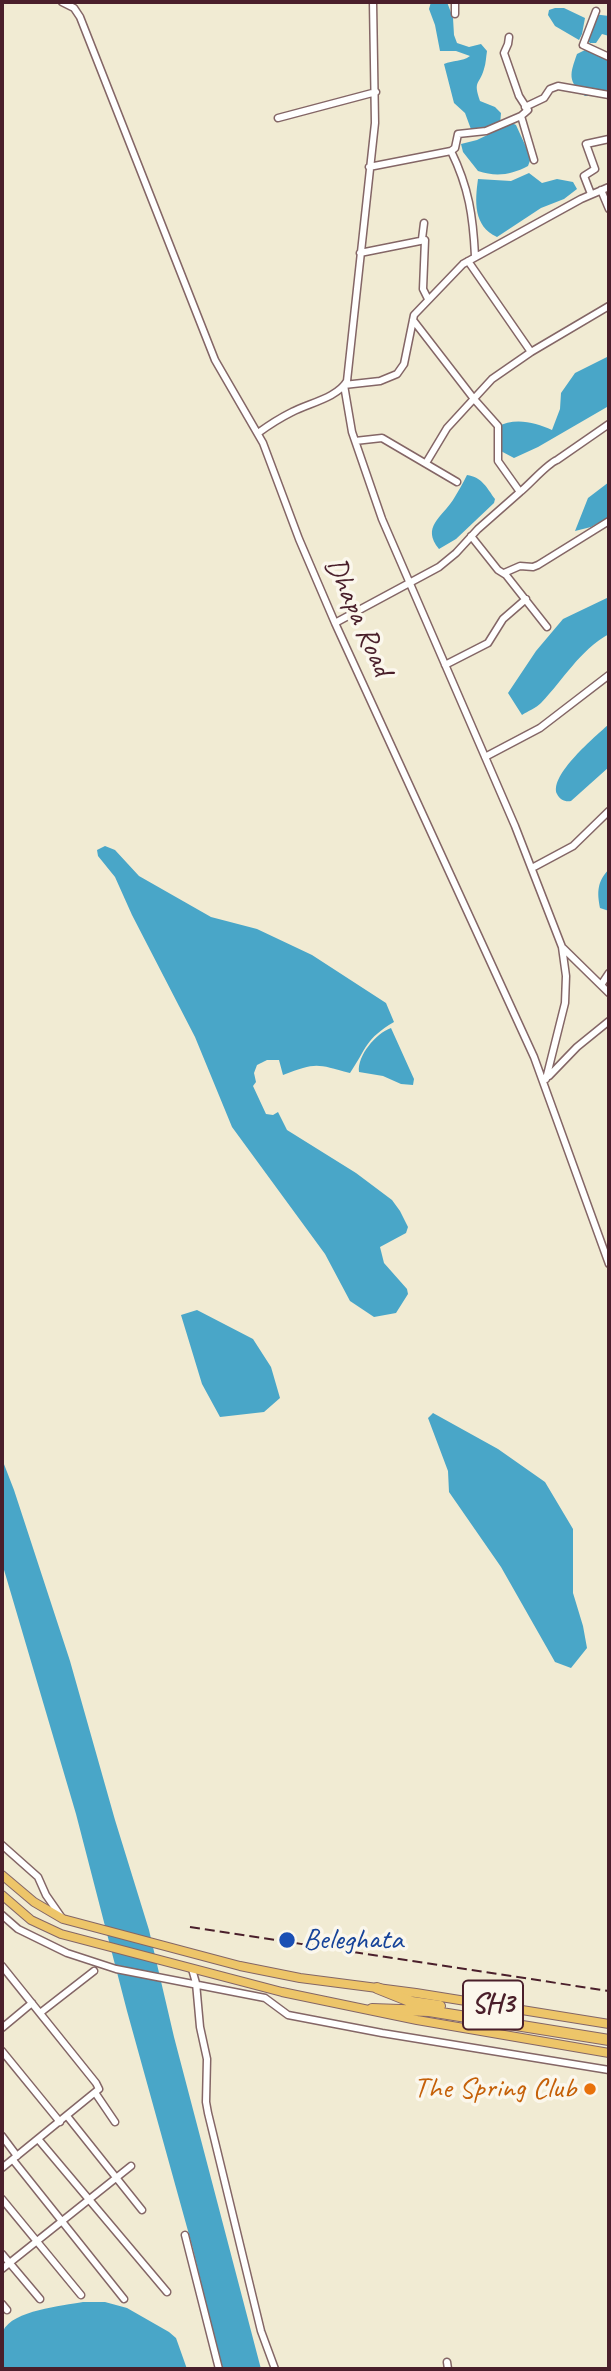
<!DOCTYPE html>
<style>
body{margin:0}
#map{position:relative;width:611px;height:2371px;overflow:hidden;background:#f1ebd3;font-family:Caveat,sans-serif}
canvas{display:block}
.frame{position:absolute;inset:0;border:4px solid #4a1f2b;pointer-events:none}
</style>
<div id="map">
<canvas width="611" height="2371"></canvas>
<div class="frame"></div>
</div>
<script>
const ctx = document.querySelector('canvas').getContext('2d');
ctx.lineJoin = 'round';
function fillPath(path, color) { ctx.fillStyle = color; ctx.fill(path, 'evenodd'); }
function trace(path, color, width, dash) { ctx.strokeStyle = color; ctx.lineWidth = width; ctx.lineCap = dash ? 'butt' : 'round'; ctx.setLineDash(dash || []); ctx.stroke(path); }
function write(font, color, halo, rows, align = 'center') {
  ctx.font = font + ' Caveat,sans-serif'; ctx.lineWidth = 7; ctx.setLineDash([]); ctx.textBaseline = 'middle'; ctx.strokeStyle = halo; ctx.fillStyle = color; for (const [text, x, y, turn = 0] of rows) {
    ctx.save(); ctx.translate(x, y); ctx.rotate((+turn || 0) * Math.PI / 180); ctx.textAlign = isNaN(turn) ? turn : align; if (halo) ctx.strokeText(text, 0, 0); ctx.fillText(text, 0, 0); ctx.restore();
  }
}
fillPath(new Path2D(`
 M431,2H447L453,18L454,35L457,43L469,47L481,44L487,51C486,57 486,63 484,69C479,86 473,80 480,101L495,107L501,113L500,125L472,132L465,113L454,103L444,64C453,60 462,62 470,56L456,51H440L435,25L429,9Z
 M555,8H564L585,18L582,34L579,40L555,26L548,15L549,10Z
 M593,14L609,16V36L602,34L596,43H590L586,39Z
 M585,50L609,60V89L605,96H585C567,81 570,74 577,54Z
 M512,123L516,125L531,158L528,166C511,175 496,177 478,171L463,152L461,144L477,140Z
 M529,173L542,183L557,179L573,182L577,189L564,199L541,208L497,237C473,226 475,201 478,179L511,181Z
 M609,356V405L607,407L538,447L514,458L497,449V427C514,417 535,422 552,430L560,409L561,393L575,373Z
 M467,475C482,477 487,488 495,499L494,503L456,539L439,549C421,527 442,517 453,500C458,492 463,483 467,475Z
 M609,482V517L591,527L575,531L588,498Z
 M609,597V634C579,651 564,679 541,703C536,708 528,711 522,715L508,693L536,651L563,619Z
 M609,724V767L571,801C565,802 560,800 557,794C549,775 596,736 609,724Z
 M105,846L115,850L139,876L211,917L257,929L312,955L386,1003L394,1022C365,1039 367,1048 350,1073C316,1064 317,1062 283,1075L279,1060H267L257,1065L254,1073L256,1082L253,1086L266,1114L273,1115L278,1112L287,1130L356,1173L392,1200L400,1211L408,1227L406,1233L380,1247L384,1263L407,1289L408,1294L396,1313L374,1317L350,1301L325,1254L232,1127L195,1037L132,915L115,877L98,856L97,850Z
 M609,869V911L600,908C597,892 597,882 609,869Z
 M391,1028L414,1079L413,1085L401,1084L383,1076L359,1072C357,1056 376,1033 391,1028Z
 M197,1310L253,1339L271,1367L280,1398L264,1412L220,1417L202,1384L181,1315Z
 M433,1413L498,1449L545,1482L573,1529V1593L583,1626L587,1648L571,1668L555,1662L501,1567L449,1492L448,1471L428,1418Z
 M2,1459L14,1490L70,1661L115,1820L149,1930L174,2037L261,2369H222L193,2249L127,2011L76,1814L2,1563Z
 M83,2302H105L127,2308L169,2332L176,2338L187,2369H2C2,2358 0,2341 3,2331C13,2310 62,2306 83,2302Z`), '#49a6c8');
const minor = new Path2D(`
 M62,2L74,8L80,17L215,360L263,443L299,539L335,623L534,1057L609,1264
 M455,2V14
 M596,11L583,45L609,57
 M509,37L508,44L504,53L519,96L528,110L521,116L534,160
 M525,107L544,98L550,89L558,86L609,95
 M278,118L376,92
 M451,151C469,188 473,216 475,256
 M369,167L451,151L455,148L458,134L486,131L521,116
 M601,190L609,209
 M591,194L584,176L595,169L586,144L609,139
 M422,239L424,223
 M360,253L425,240L423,289L428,299
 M468,261L531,352
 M258,433C269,425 280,418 292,412C309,403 337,398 347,381L375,123L373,2
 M355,441L382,438L457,482
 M426,463L447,428L492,379L531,352L609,306
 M520,492C530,484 548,463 557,460L609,424
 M471,536L498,570L506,575L547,627
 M504,573L520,566L533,567L538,565L609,521
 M335,623L439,567L456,553L478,529L520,492L498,461V426L474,399L413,320
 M445,665L488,643L503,619L526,599
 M485,757L540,728L609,675
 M532,868L573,846L609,811
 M563,948L609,993
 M601,985L609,973
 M549,1076L577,1047L609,1021
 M546,1079L565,1003L566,976L562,947L515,826L382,519L352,432L344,385L380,381L397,374L404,364L414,315L463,264L581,199L609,187
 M2,1845L38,1877L46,1895L62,1918
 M2,1915L18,1929L67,1953L116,1969L265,1998L288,2015L382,2033L609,2070
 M2,1966L96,2083L99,2089L2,2168
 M192,1969L196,1983L200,2027L207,2059L206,2102L208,2113L261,2331L275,2369
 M40,2013L94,1971
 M2,2028L32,2003
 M2,2051L60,2122
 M96,2094L115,2122
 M67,2116L142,2210
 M2,2136L17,2156
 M38,2139L167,2292
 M13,2160L124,2299
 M2,2199L81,2295
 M185,2235L219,2369
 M2,2254L40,2299
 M2,2269L131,2166
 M2,2304L7,2310
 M447,2362L448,2369`);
const major = new Path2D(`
 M2,1875L34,1902L63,1919L240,1966L300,1978L416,1993L609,2024
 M2,1895L31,1920L61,1934L282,1992L417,2020L609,2053`);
const highway = new Path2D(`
 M377,1988L412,2002L440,2006
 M372,2009L429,2011L609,2040`);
trace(minor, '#846666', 9);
trace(major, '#846666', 10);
trace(highway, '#846666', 12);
trace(minor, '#fff', 6);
trace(major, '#edc569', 8);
trace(highway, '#edc569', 10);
trace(new Path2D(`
 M190,1927L609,1991`), '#4a1f2b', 2, [10, 5]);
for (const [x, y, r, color] of [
 [287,1940,9,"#1a4fb4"],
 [590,2089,7,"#e8710a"]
]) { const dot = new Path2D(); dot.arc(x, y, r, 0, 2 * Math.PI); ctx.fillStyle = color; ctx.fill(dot); trace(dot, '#fbf7ec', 2.5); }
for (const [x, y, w] of [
 [493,2005,60]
]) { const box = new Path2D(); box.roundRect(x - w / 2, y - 24.5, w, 49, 5); ctx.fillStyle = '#fbf7ec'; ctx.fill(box); trace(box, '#4a1f2b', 2); }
write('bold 28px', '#4a1f2b', null, [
 ["SH3",493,2005]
]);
write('30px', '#4a1f2b', '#fbf7ec', [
 ["Dhapa Road",358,617,66]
]);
write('30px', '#164399', '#fbf7ec', [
 ["Beleghata",303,1940]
], 'left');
write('30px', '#c56008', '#fbf7ec', [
 ["The Spring Club",576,2089]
], 'right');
</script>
